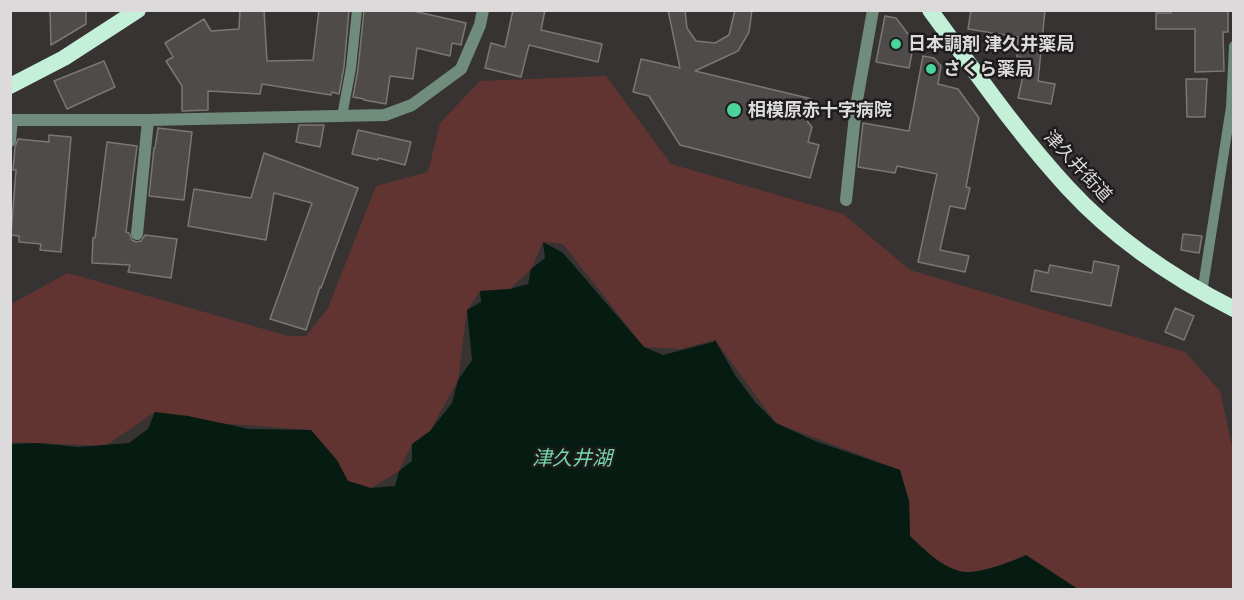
<!DOCTYPE html>
<meta charset="utf-8">
<style>
body{margin:0}
#map{position:relative;width:1244px;height:600px;overflow:hidden;background:#373333;font-family:Ubuntu,sans-serif}
canvas{display:block}
.frame{position:absolute;inset:0;border:12px solid #dcdada;pointer-events:none}
</style>
<div id="map">
<canvas width="1244" height="600"></canvas>
<div class="frame"></div>
</div>
<script>
const ctx = document.querySelector('canvas').getContext('2d');
ctx.lineJoin = 'round';
function fillPath(path, color) { ctx.fillStyle = color; ctx.fill(path, 'evenodd'); }
function trace(path, color, width, dash) { ctx.strokeStyle = color; ctx.lineWidth = width; ctx.lineCap = dash ? 'butt' : 'round'; ctx.setLineDash(dash || []); ctx.stroke(path); }
function write(font, color, halo, rows, align = 'center') {
  ctx.font = font + ' Ubuntu,"Noto Sans JP",sans-serif'; ctx.lineWidth = 5; ctx.setLineDash([]); ctx.textBaseline = 'middle'; ctx.strokeStyle = halo; ctx.fillStyle = color; for (const [text, x, y, turn = 0] of rows) {
    ctx.save(); ctx.translate(x, y); ctx.rotate((+turn || 0) * Math.PI / 180); ctx.textAlign = isNaN(turn) ? turn : align; if (halo) ctx.strokeText(text, 0, 0); ctx.fillText(text, 0, 0); ctx.restore();
  }
}
fillPath(new Path2D(`
 M606,76L671,164L843,214L910,270L1185,352L1220,391L1233,451V589H1069L1026,555C1011,562 975,576 959,571C940,566 924,549 910,536L909,501L900,470L776,423L715,340L680,349L644,347L563,244L543,242L531,269L510,289L480,291L467,310L458,380L430,431L412,444L399,471L371,488L348,481L310,430L218,423L155,412L105,446L11,442V304L68,273L288,336H306L328,308L376,186L428,172L440,123L480,81Z`), '#613431');
fillPath(new Path2D(`
 M543,242L563,253L644,347L663,355L713,342L715,340L735,375L755,402L776,423L815,441L900,470L909,501L910,536C924,549 940,566 959,571C975,576 1011,562 1026,555L1078,589H11V444L38,443L78,447L129,443L148,429L155,412L188,416L249,429L311,430L337,460L348,481L371,488L395,486L399,471L412,461V444L430,431L452,403L458,380L472,360L467,310L481,302L480,291L510,289L528,284L531,269L545,258Z`), '#061c13');
const building = new Path2D(`
 M50,10H86V24L51,45Z
 M240,10H264L267,61L313,60L319,10H349L344,67L339,94L332,92L331,95L262,84L260,94L208,91V110L182,111V86L166,61L173,57L165,43L204,19L211,31L239,29Z
 M364,10H409L466,23L461,45L452,43L450,56L417,48L413,79L390,76L386,104L364,100V99L353,97L358,69Z
 M513,10H545L541,30L602,44L598,62L529,45L521,77L485,68L491,43L505,47Z
 M668,10H685L687,28L696,41L715,43L729,35L735,10H752L749,32L738,51L695,71L812,99L807,121L812,127L808,142L819,145L810,178L680,145L649,96L633,92L641,59L680,68Z
 M971,10H1045L1038,81L1055,84L1051,104L1018,98L1027,58L1017,57L1018,37L968,29Z
 M1171,10H1228V32H1223L1224,71L1195,72V29H1156V13H1171Z
 M885,16L896,18L914,42L909,68L876,62Z
 M923,56L934,58L941,66L938,84L958,89L979,118L966,187L970,188L965,209L950,206L940,250L969,256L965,272L918,262L937,174L897,166L895,173L858,167L863,123L909,131Z
 M104,61L115,87L67,109L54,81Z
 M1186,79H1207L1205,117H1187Z
 M299,125H324L320,147L296,142Z
 M158,128L192,132L184,200L149,196L154,148H155Z
 M358,130L411,142L405,165L378,158V160L352,154Z
 M49,135L71,137L61,252L40,250L41,244L19,242V236L11,235L16,170H13L15,147L18,139L49,142Z
 M107,142L137,146L126,232L129,233L132,240L136,242L141,241L145,235L177,239L171,278L128,272L130,265L92,263L93,238H95Z
 M264,153L358,188L321,288L320,287L306,330L270,319L312,203L274,193L266,240L188,226L194,189L251,198Z
 M1183,234L1202,236L1199,253L1181,250Z
 M1094,261L1119,266L1111,306L1031,291L1035,270L1048,273L1050,265L1092,273Z
 M1175,308L1194,316L1184,340L1165,332Z`);
fillPath(building, '#4f4b4a');
trace(building, '#7b7776', 1.5);
trace(new Path2D(`
 M342,116L351,68L357,10
 M1202,293L1231,107L1234,46`), '#708c7d', 10);
trace(new Path2D(`
 M10,120H148L385,115L412,105L461,69L480,25L483,10
 M10,141L12,120
 M846,200L856,106
 M137,234L148,120`), '#708c7d', 12);
trace(new Path2D(`
 M856,106L873,10`), '#708c7d', 12);
trace(new Path2D(`
 M930,10C975,71 1017,133 1068,188C1114,238 1173,278 1234,309
 M10,86L64,58L138,10`), '#c4f0da', 16);
for (const [x, y, r, color] of [
 [896,44,6,"#4ad49c"],
 [931,69,6,"#4ad49c"],
 [734,110,8,"#4ad49c"]
]) { const dot = new Path2D(); dot.arc(x, y, r, 0, 2 * Math.PI); ctx.fillStyle = color; ctx.fill(dot); trace(dot, '#1d1b1b', 2); }
write('bold 18px', '#dcdada', '#1d1b1b', [
 ["日本調剤 津久井薬局",908,44],
 ["さくら薬局",943,69],
 ["相模原赤十字病院",748,110]
], 'left');
write('18px', '#dcdada', '#1d1b1b', [
 ["津久井街道",1078,166,47]
]);
write('italic 20px', '#73d9aa', '#1d1b1b', [
 ["津久井湖",572,458]
]);
</script>
